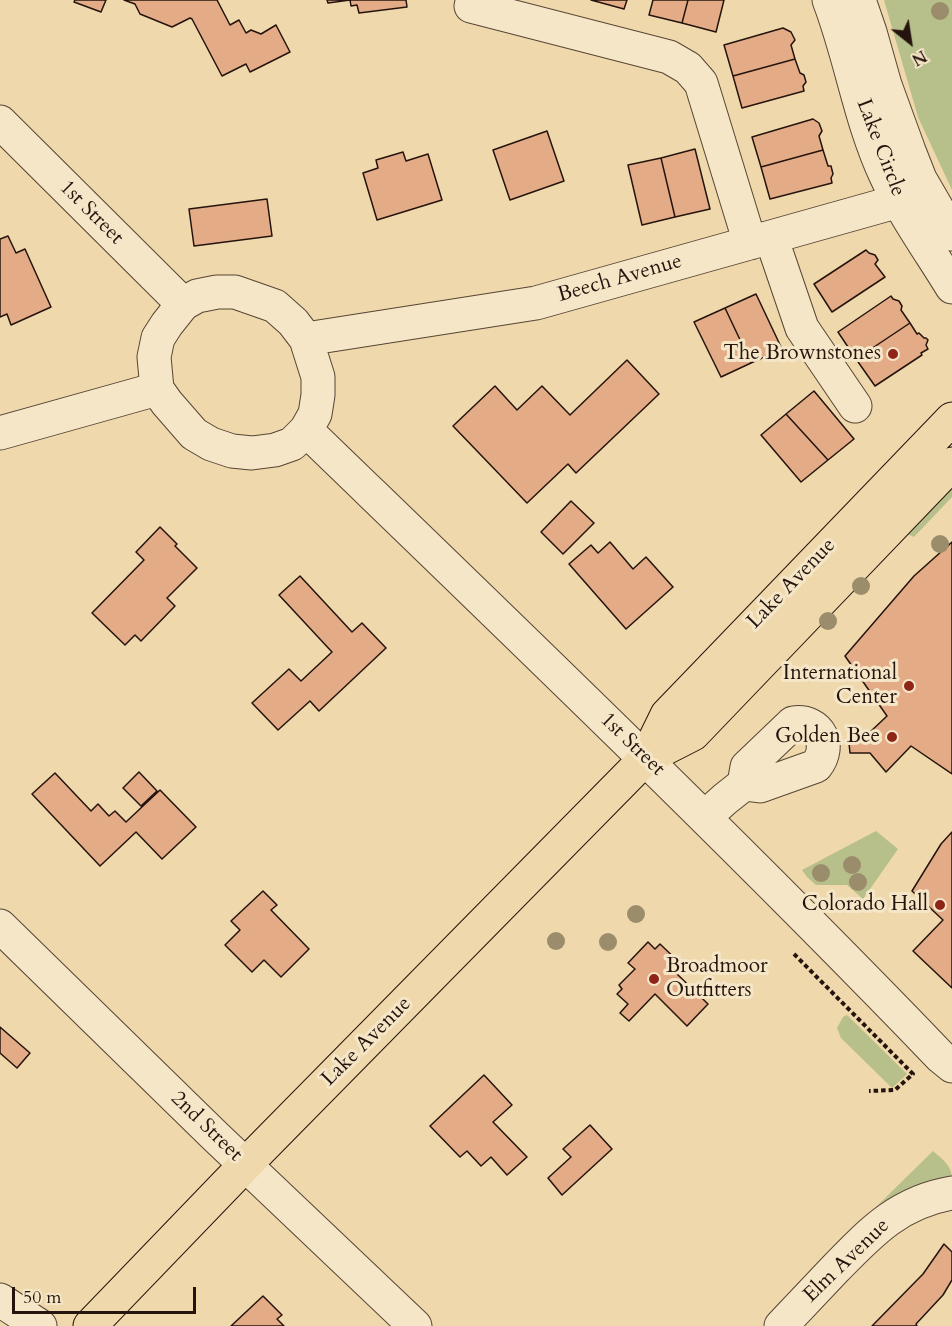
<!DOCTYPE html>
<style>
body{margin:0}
#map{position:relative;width:952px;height:1326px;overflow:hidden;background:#efd8ab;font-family:Cardo,serif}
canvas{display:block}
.north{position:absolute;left:880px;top:12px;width:60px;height:60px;-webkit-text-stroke:4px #f5e6c8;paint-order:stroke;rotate:150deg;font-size:16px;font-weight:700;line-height:24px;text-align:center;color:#24140d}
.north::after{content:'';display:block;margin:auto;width:21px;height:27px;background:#24140d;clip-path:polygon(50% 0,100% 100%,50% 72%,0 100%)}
.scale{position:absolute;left:12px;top:1287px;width:184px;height:27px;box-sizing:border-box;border:3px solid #24140d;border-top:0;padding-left:8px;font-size:18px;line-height:21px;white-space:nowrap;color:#24140d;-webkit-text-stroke:4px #f5e6c8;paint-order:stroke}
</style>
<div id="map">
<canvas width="952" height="1326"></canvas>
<div class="north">N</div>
<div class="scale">50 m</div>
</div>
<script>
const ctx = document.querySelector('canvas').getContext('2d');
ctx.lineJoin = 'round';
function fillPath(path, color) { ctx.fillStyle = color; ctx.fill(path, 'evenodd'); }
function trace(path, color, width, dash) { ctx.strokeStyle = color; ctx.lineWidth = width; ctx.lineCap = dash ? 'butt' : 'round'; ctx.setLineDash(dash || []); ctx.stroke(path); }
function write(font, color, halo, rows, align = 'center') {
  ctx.font = font + ' Cardo,serif'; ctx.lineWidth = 6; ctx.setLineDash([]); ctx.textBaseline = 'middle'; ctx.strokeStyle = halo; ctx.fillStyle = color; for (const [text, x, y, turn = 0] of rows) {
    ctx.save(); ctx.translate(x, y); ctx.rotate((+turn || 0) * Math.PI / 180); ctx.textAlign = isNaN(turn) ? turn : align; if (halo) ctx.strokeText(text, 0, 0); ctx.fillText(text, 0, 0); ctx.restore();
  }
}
fillPath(new Path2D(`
 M884,0H952V190L918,117Z
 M952,485V497L914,537L905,533Z
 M876,831L898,849L863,899L847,885H816L807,877L802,870Z
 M847,1015L907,1074L892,1088L841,1038L837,1028L843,1017Z
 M933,1151C942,1159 951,1165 952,1177L876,1207Z`), '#b7bf8b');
const building = new Path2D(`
 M75,0H106L101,12L74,2Z
 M124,0H217L230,25L239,20L246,33L251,30L261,34L276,25L290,52L250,72L246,64L222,76L192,19L190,18L172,27L140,14L135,4Z
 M327,0H406L407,7L359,13L357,5L351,6L350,0L328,3Z
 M591,0H627L624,9Z
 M653,0H688L682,23L649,15Z
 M688,0H724L716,32L682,23Z
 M783,28L791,32L795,40L791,45L795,59L733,76L724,45Z
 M795,59L800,73L804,75L806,82L803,86L804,91L742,108L733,76Z
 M813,119L819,123L822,131L819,136L823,150L761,167L752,137Z
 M547,131L564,181L510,200L493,150Z
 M695,149L710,209L675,217L661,158Z
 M823,150L828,166H831L833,174L831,178L832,183L770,199L761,167Z
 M403,152L406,161L428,154L442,200L377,220L363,173L378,168L376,160Z
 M661,158L675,217L642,225L628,165Z
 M267,199L272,236L194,246L189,209Z
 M8,236L16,253L25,249L51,307L11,325L7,314L0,317V239Z
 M866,250L869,253L875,255L878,260L875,264L885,277L832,312L814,284Z
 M756,294L782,349L751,363L725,308Z
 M891,296L893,299L899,301L902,306L901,310L910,323L856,359L838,332Z
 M725,308L751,363L721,377L694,322Z
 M910,323L917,334L919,333L924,338H926L928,340L926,345L928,349L921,353L922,355L875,386L856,359Z
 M627,360L659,394L576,473L568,464L527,503L453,426L495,386L517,410L542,386L570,415Z
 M814,391L854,439L828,460L786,414Z
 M786,414L828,460L801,482L761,435Z
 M571,501L594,523L563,554L541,532Z
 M160,527L177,544L175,546L197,568L167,598L175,606L141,641L135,635L125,645L92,613L144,560L136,552Z
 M610,542L633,569L646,557L673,587L626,629L569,564L591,545L598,553Z
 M952,542V774L911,746L886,772L870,753H850L848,733H869L887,716L845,656L914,576Z
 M300,576L352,632L362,623L386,648L319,711L310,701L278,730L252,703L289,669L301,681L332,652L279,595Z
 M139,772L157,791L141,806L123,788Z
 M55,773L91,811L98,804L109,816L115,811L126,822L160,790L196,827L162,859L136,832L100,866L32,794Z
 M952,832V988L913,951L943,920L912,891L941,844Z
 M263,891L277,905L271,910L309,949L281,977L264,960L252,972L225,945L240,930L231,921Z
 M648,942L655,949L660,944L683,966L676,973L708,1004L687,1026L655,994L629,1021L620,1013L628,1004L617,994L622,989L619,985L635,969L628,963Z
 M0,1027L30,1053L17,1068L0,1053Z
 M484,1075L512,1105L493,1122L527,1157L507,1175L491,1157L481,1166L467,1151L460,1157L430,1126Z
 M590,1125L612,1149L562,1195L548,1178L571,1157L563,1149Z
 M944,1244L952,1252V1280L943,1295L916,1324L917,1326H872L923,1274Z
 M263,1296L282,1315L277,1319L284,1326H231Z`);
fillPath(building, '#e4ac86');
trace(building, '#24140d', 1.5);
const minor = new Path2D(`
 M829,0C851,57 860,121 886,176C904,215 930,251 952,287
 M859,0L870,32L885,85L909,151L920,179L952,234
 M471,6L669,57L688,68L701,83L750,243
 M0,122L183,304
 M771,237L802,328L855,406
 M217,292H235L275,306L293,322L306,339L318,377V395L315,414L306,430L292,444L275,450L252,453L232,451L211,444L194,434L167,403L157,389L154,357L158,338L167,324L183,304L197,296Z
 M306,339L536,303L899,201L927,191
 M306,430C520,637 735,843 941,1057L952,1066
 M0,433L157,389
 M705,817L725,799L744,784L760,786L816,766C832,746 820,719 793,723L747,767L744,784
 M0,926L215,1136L415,1326
 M0,1300L40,1326
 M781,1326C799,1307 817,1288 835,1269C871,1232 899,1202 952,1193`);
const major = new Path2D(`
 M646,758L667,715L952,419
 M90,1326L246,1164L646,758L693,734L952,464`);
trace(minor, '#574534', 35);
trace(major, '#24140d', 35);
trace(new Path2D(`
 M794,954L913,1074L895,1090L869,1091`), '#24140d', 4, [4.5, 3]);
trace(minor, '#f5e6c8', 33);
trace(major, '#efd8ab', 33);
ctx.fillStyle = '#9b8d6c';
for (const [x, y] of [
 [940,11],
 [940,544],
 [861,586],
 [828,621],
 [852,865],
 [821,873],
 [858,882],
 [636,914],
 [556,941],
 [608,942]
]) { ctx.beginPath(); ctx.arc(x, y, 9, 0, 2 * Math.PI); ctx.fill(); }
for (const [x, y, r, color] of [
 [893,354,6,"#8f2418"],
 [909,686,6,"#8f2418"],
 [892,737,6,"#8f2418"],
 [940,905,6,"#8f2418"],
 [654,979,6,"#8f2418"]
]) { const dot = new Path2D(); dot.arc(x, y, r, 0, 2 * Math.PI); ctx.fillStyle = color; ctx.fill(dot); trace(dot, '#f5e6c8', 2); }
write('21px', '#24140d', '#f5e6c8', [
 ["Lake Circle",880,148,69],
 ["1st Street",91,213,45],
 ["Beech Avenue",620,279,-16],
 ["Lake Avenue",792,584,-46],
 ["1st Street",632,745,44],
 ["Lake Avenue",367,1042,-45],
 ["2nd Street",206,1127,44],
 ["Elm Avenue",847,1261,-44]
]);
write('21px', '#24140d', '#f5e6c8', [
 ["The Brownstones",881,354],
 ["International",897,674],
 ["Center",897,698],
 ["Golden Bee",880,737],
 ["Colorado Hall",928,905],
 ["Broadmoor",666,967,"left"],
 ["Outfitters",666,991,"left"]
], 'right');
</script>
